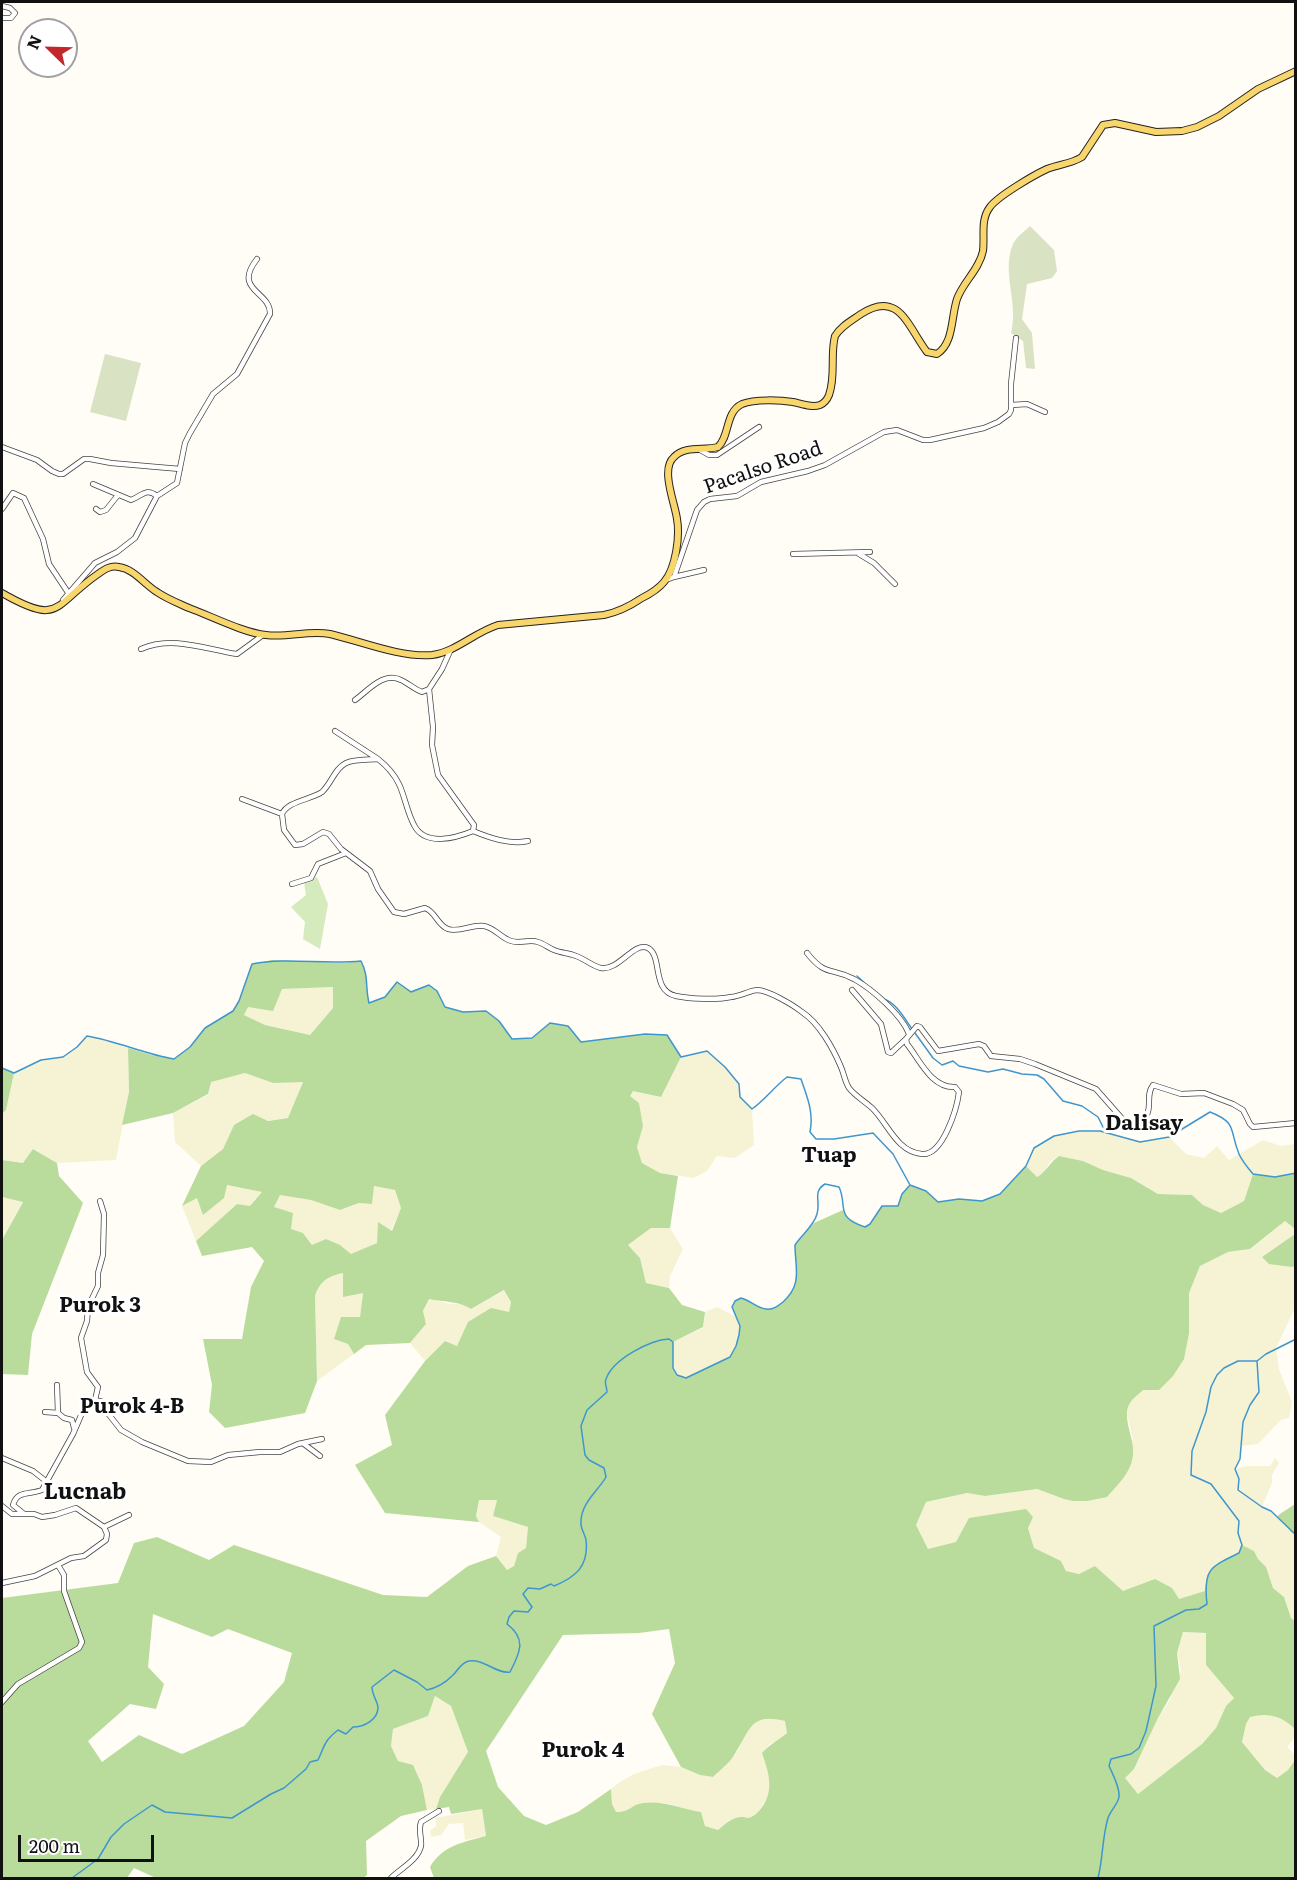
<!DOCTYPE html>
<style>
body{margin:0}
#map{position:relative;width:1297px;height:1880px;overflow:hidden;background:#fffdf5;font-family:Literata,serif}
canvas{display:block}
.frame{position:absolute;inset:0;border:3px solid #111;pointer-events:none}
.north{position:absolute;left:18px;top:18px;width:60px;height:60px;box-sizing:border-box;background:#fff;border:2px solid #a0a0a0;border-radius:50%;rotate:293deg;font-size:16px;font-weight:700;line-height:24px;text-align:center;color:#111}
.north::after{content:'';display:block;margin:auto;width:21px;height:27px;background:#c4262e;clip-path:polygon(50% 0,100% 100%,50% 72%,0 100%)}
.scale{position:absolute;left:18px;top:1835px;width:136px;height:27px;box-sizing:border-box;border:3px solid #111;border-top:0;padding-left:8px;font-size:18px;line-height:21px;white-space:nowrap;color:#111;-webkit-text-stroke:4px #fff;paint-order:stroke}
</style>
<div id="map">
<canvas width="1297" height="1880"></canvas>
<div class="frame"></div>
<div class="north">N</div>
<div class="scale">200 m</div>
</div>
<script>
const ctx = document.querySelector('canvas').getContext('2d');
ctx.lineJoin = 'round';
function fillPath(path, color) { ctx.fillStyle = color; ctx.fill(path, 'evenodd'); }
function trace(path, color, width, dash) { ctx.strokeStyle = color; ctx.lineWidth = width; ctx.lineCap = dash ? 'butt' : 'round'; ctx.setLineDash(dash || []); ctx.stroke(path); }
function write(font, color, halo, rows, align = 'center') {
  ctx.font = font + ' Literata,serif'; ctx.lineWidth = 6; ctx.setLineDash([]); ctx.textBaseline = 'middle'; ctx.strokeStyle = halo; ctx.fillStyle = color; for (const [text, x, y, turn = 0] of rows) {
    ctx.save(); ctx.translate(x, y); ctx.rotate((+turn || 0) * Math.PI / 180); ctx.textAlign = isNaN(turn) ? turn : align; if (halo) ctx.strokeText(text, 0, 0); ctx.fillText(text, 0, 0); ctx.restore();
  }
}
fillPath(new Path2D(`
 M333,987V1008L310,1035L265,1025L244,1015L248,1007L282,989Z
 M87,1036L106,1039L128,1048L129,1092L116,1160L57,1163L34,1149L23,1163L2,1160V1114L6,1110L14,1073L41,1060L63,1057L77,1047Z
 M707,1051L725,1067L739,1084L740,1097L752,1109L754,1145L735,1158L717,1156L707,1171L694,1178L660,1173L642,1163L637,1147L643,1126L639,1103L629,1096L633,1091L661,1097L681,1057Z
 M245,1073L273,1083L303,1081L289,1118L234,1125L223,1149L201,1166L175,1142L173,1113L208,1095L210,1082Z
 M1079,1131H1100L1140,1142L1169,1137L1186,1154L1204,1158L1217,1146L1229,1160L1263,1140L1281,1146L1295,1144V1173L1275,1177L1253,1174L1244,1201L1221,1213L1203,1205L1192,1195L1158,1194L1131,1178L1103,1170L1083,1161L1059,1156L1051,1161L1043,1173L1037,1177L1026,1166L1034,1148L1054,1136Z
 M227,1185L262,1192L250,1206L237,1204L196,1241L182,1206L197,1197L204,1215Z
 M373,1186L395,1190L401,1208L391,1231L377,1243L351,1255L340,1245H312L303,1233L291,1230L274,1207L280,1194L311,1200L340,1210L359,1203L372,1204Z
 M2,1197L23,1201L2,1240Z
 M1285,1221L1295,1229V1234L1262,1257L1292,1267L1295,1266V1308L1276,1348L1279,1369L1292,1402L1289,1418L1281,1420L1258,1444L1241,1446L1240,1459L1235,1469L1247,1466H1270L1275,1458L1279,1463L1272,1475V1483L1262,1507L1271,1511L1295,1535V1621L1291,1619L1284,1597L1273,1588L1266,1567L1258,1559L1254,1551L1242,1545L1239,1553L1216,1564L1205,1591L1179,1600L1122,1592L1095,1566L1079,1574L1066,1571L1061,1561L1034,1549L1028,1527L928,1549L916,1525L926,1502L967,1493L985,1496L1037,1489L1064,1499L1133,1440L1127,1414L1129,1404L1189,1333V1293L1200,1266L1228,1252L1251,1249Z
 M651,1228H670L683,1249L670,1276L669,1288L646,1283L640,1258L628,1245Z
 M343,1272L363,1292L360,1317L335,1339L348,1344L354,1354L317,1381L315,1296L319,1284L331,1276Z
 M505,1290L511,1302L509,1312L457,1346L445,1341L425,1361L410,1343L426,1324L423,1311L429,1299L451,1304H464L471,1309Z
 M717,1307L736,1317L740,1326L736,1346L730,1357L686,1378L677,1375L673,1368V1342L703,1328L705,1312Z
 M479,1500H497L493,1516L528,1527L526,1548L518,1553L514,1566L506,1571L496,1556L501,1537L479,1522L476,1516Z
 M1183,1632L1206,1633V1665L1234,1698L1226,1706L1216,1728L1202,1744L1138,1794L1124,1778L1134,1769L1158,1718L1169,1701L1181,1670L1177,1653Z
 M435,1696L451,1706L468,1753L440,1797L436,1809L427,1810L422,1785L398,1761L391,1746L393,1729L428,1716Z
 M1263,1713L1279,1716L1295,1729V1737L1287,1747L1295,1755V1760L1288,1770L1277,1778L1265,1770L1242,1742L1246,1724L1250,1716Z
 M769,1717L785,1721L787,1733L780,1740L770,1744L762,1753L770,1781V1792L757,1814L749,1818L741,1817L729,1820L718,1830L705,1826L701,1812L687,1810L671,1804L642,1803L625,1812H616L612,1804L611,1789L620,1782L634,1774L662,1765L681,1767L700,1775L713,1777L736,1754L745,1734L755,1721Z
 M482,1809L486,1836L465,1840L463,1823L449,1824L441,1835L431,1837L430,1831L436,1826V1818Z`), '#f6f3d4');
fillPath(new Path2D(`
 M317,877L328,904L320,949L303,939L305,922L291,907L306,895L304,883Z`), '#d5ebbd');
fillPath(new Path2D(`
 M272,960L342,963L361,961C369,976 365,987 369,1003L385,997L397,982L411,991L429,985L437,991L445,1007L463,1012L486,1011L499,1021L512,1039L532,1038L550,1023L568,1026L581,1042L645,1034L667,1035L681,1057L661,1097L633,1091L630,1096L639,1103L643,1126L637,1147L642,1163L660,1173L678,1176L670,1228H651L628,1245L640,1258L646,1283L669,1288L682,1305L705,1312L703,1327L673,1342V1368L677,1375L685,1378L730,1357L736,1346L739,1335L740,1326L732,1307L735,1301L741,1298C750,1300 756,1308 766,1309C773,1310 778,1306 783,1302C803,1284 795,1268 795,1245L814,1223L843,1210L848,1218L865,1227L870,1224L882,1206H898L902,1194L910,1185L926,1191L938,1202L959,1199L982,1201L1000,1194L1026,1166L1037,1177C1046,1172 1050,1162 1059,1156L1083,1161L1103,1170L1131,1178L1158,1194L1192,1195L1203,1205L1221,1213L1244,1201L1253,1174L1275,1177L1295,1173V1229L1285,1221L1250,1249L1228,1252L1200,1266L1189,1293V1333L1184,1359L1173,1376L1159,1390H1143C1139,1394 1133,1398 1130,1403C1121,1417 1135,1439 1133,1454C1132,1472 1118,1484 1107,1497L1087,1501H1073L1064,1499L1037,1489L985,1496L967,1493L926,1502L916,1525L928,1549L956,1542L969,1518L1026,1509L1033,1517L1028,1528L1034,1548L1061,1561L1066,1571L1079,1574L1095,1566L1123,1591L1155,1579L1172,1588L1179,1599L1205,1591C1207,1565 1218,1563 1239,1553L1242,1545L1254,1551L1258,1559L1266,1567L1273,1588L1284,1597L1291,1618L1295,1621V1729C1282,1716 1268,1712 1250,1717L1246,1724L1242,1742L1265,1770L1277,1778L1288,1770L1295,1760V1878H434L430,1867C443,1845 464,1842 486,1836L482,1809L451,1814L449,1807L436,1809L440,1797L468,1752L451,1706L435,1696L428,1716L393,1729L391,1746L398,1761L413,1765L422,1785L427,1810L401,1816L366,1841L367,1875L363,1878H156L134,1868L127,1878H2V1598L118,1583L134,1543L157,1537L209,1560L234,1545L383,1595L427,1597L468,1566L496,1556L507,1570L514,1566L518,1553L526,1548L528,1527L493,1516L497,1500H479L476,1516L479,1522L385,1513L355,1465L392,1445L385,1415L425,1361L445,1341L457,1346L468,1322L491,1308L509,1312L511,1302L504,1290L471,1309C460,1301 442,1302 429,1299L423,1311L426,1324L410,1343L366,1345L354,1354L348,1344L334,1339L341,1317H360L363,1293L343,1297V1273C328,1276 320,1281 315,1296L317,1381L305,1413L225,1428L209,1412L212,1385L203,1339H242L251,1287L264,1261L252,1247L202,1256L196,1241L237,1204L250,1206L262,1192L227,1185L224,1198L203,1215L197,1198L182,1206L201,1166L223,1149L234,1125L253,1114L268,1121L288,1118L303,1082L273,1083L245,1073L211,1082L208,1094L173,1113L122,1125L129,1092L128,1048L152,1055L174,1059L190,1047L205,1028L233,1011L239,1001L252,964ZM333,987V1008L310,1035L265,1025L244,1015L248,1007L273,1011L282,989ZM374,1186L395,1190L401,1208L392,1231L378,1222L377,1243L351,1254L340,1245L326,1239L312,1245L303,1233L291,1229L293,1213L274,1207L280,1195L311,1200L340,1210L359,1203L372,1204ZM153,1614L212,1637L228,1629L292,1653L284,1682L244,1726L182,1754L139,1735L102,1762L88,1741L130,1704L156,1709L164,1684L148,1667ZM669,1629L675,1663L652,1714L681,1767L700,1775L713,1777C721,1769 731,1762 736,1752C751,1728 751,1713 785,1721L787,1733C779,1740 770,1744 762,1753C768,1772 775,1789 762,1807C759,1811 756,1815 751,1817C746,1819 748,1817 742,1817C732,1817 725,1824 718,1830L705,1826L701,1812C682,1809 663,1800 643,1803C632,1804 629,1813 616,1812L612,1804L611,1789L578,1812L546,1825L524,1816L498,1787L486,1751L563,1635L639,1633ZM1183,1632L1206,1633V1665L1234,1698L1226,1706L1216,1728L1202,1744L1138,1794L1125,1778L1134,1769L1158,1718L1180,1679L1177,1653Z
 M2,1068L14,1073L6,1110L2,1114Z
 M33,1149L57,1163L59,1176L83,1203L32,1334L28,1375L2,1374V1240L23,1202L2,1197V1160L23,1163Z
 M1295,1234V1266L1292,1267L1269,1264L1262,1257Z
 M1295,1504V1535L1291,1532L1277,1516Z`), '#b9dc9c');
fillPath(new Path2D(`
 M1030,226L1054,250L1057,271L1052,278L1027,284L1022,319L1032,333L1035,369L1026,368L1023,341L1011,333C1019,303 1001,272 1013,244C1016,237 1025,231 1030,226Z
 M105,354L141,363L126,421L90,412Z`), '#d9e3c4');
trace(new Path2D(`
 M857,976L869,987
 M883,999C895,1001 905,1019 912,1029
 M915,1033L933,1058L942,1065L953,1061L959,1066L988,1072L1003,1069L1022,1074L1037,1075L1044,1079L1063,1101L1082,1106L1098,1117L1106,1133
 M2,1068L14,1073L41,1060L63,1057L77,1047L87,1036C117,1041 144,1054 174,1059L190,1047L205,1028L233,1011L239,1001L252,964C288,957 324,965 361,961C369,976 365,987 369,1003L385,997L397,982L411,992L429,985L437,991L445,1007L463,1012L486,1011L499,1021L512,1039L532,1038L550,1023L568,1026L581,1042L645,1034L667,1035L681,1057L707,1051L725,1067L739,1084L740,1097L752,1109C765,1100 774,1087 787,1077L801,1079C807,1097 814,1112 810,1132L816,1139H834L873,1133L893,1154L910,1185L926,1191L938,1202L959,1199L982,1201L1000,1194L1026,1166L1034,1148L1054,1136L1079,1131H1100L1140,1142L1169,1137L1210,1112C1238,1123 1229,1130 1239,1154C1242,1161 1248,1168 1253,1174L1275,1177L1296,1173
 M1257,1361L1259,1392L1250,1405L1243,1422L1240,1459L1235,1469L1239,1479L1238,1490L1262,1507L1271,1511L1296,1535
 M72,1878L98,1859L111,1837L124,1824L152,1805L165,1812L232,1818L271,1794L284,1788L306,1769L310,1762L318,1760C325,1745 324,1741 338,1730L346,1734L353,1727C364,1727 378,1720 378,1707C377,1700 372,1695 372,1687L394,1670L417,1682L427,1690C436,1688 445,1683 452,1676C458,1671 460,1663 469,1661C485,1659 496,1674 510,1672C520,1653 527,1639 507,1624L509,1617L514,1611L528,1612L532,1607L523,1594L528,1588L540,1589L551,1584L554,1586C576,1577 589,1566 586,1540C585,1534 580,1528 581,1522C581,1503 598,1491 606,1477L604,1468L589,1460L585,1455L581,1426L587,1410L607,1392C607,1387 604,1383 606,1379C613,1359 650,1340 669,1339L673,1342V1368L677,1375L686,1378L730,1357L736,1346L739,1335L740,1326L732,1307L735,1301L741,1298C750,1300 756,1308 766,1309C773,1310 778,1306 783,1302C803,1284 795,1268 795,1245C802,1234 814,1226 817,1214C821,1201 812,1192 825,1184L839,1187C848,1206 834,1217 865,1227L870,1224L882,1206H898L902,1194L910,1185
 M1098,1878C1103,1859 1102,1838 1108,1818C1110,1811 1118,1804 1119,1797C1120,1787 1113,1775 1109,1766L1111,1759L1131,1754L1139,1748L1146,1731L1156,1686L1154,1626L1186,1610L1199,1609L1207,1604C1203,1569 1210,1567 1239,1553L1242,1545L1238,1533L1239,1521L1211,1484L1191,1475L1192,1451L1206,1412L1211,1387L1217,1375L1224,1368L1238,1361H1257L1266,1354L1296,1339`), '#3f96cf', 1.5);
const minor = new Path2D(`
 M2,6L10,8L15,13L11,18H2
 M1012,405L1027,404L1045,412
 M2,447L37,460L52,471L59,474H63L84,459H90L111,463L180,469
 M700,450L709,455H717L759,427
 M93,484L131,500C142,496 146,487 157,496
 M2,509L13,493L24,498L43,539L49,564L69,594
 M96,509L100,512L106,510L118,495
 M793,554L870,552
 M859,554L874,563L895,584
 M674,577L704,570
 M666,580L674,577L697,510L704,502L710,499L737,496L761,482L808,471L825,465L884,432L897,430L923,440H930L984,428L998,422L1009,414L1011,410V384L1016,338
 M63,600L95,563L117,552L135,538L157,496L177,483L185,443L190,433L213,394L237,374L270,314C271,291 232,291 257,259
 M141,649C172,635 205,649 237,654L263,635
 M451,649L442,669L429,689L433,727L432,745L438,775L474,825L473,831C456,838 425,847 414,825C407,812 405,797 399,784C394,774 387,766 378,759C368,760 355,759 346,763C335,768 331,784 322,792C310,800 288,801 282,814L284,830L295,845L303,844L323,832L329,834L341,849L370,871L378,889L394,912L404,914L425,908C436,912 437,925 448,929C459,933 472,924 484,926C495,928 501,938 511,941C520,944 529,939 538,942C544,944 549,948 554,950C561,953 569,953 576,956C585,959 592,966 601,968C619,971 634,941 648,948C663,956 651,991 676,996C690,999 718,1000 731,997C740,996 749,991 757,990C768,990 793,1005 802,1012C819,1023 833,1048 841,1067C844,1074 845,1082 849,1088C855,1096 866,1102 873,1109C888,1124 897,1152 922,1154C943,1156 957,1108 959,1092L955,1087C931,1088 920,1060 907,1044L906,1039L917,1026L920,1027L938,1051L979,1044L984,1046L991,1056L1020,1059L1035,1064L1096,1089L1126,1123L1136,1124C1158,1113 1143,1098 1153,1085L1181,1094L1204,1093L1233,1104L1243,1110L1250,1124L1253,1127L1296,1123
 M355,700C368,691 383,671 401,680C408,683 414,689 422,692L429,689
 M335,731L378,759
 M242,799L282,814
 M473,831C490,838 510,845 528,841
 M292,884L311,878L318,864L346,853
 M807,953C826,977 831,967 854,979C872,989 902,1015 909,1034
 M852,990L881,1024L888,1052L891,1053L906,1039
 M57,1385L58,1413L64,1418L72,1420L74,1428
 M95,1400L103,1402L106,1411L121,1430L142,1442L188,1461L211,1462L228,1455L260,1452H280L298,1444L322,1439
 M95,1400L98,1387L87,1372L81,1338L87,1321L88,1307L98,1286V1273L103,1255L104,1214L100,1201
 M45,1412L58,1413
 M304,1444L320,1456
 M2,1458L33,1471L47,1482
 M2,1506L12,1514H34L42,1517L55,1515L76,1508L104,1527L107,1534L106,1540L84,1556L71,1558L35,1576L2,1583
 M23,1513L13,1505C17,1490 30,1495 42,1490L73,1434L82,1413L95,1400
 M104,1527L129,1515
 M2,1702L18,1684L79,1648L82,1642L64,1591V1575L58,1565
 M391,1878C400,1869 418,1860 421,1846C422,1838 418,1831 421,1822L439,1811`);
const major = new Path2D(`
 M2,593C61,627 53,605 98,574C105,569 111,565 119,567C134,569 144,584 157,592C167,599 178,603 189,608C211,616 244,633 266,635C287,638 309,630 330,634C360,641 401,658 432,655C456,652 475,632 498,625L604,615C619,612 630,606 642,598C650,594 659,588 664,582C676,568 680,536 677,519C675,503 660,469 674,457C685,445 704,451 718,447C730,436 725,412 742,404C755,399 780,400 793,402C802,404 812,408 820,405C825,403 827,400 829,395C836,376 830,355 835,336C841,326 851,321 861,314C899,289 908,327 927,352L937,354C954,343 951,317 957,299C963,282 979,270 983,251C985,236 980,220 990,207C998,196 1034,175 1047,169C1059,164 1071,164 1082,157L1103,125L1115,123L1156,132L1182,131L1197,127L1219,116L1258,89L1296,71`);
trace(minor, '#444', 6);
trace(major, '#222', 8);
trace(minor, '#fff', 4.5);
trace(major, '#f9d66b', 6);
write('20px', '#111', '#fff', [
 ["Pacalso Road",763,468,-19]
]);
write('bold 21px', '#111', '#fff', [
 ["Dalisay",1144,1124],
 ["Tuap",829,1156],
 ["Purok 3",100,1306],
 ["Purok 4-B",132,1407],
 ["Purok 4",583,1751]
]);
write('bold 22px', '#111', '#fff', [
 ["Lucnab",85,1493]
]);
</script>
